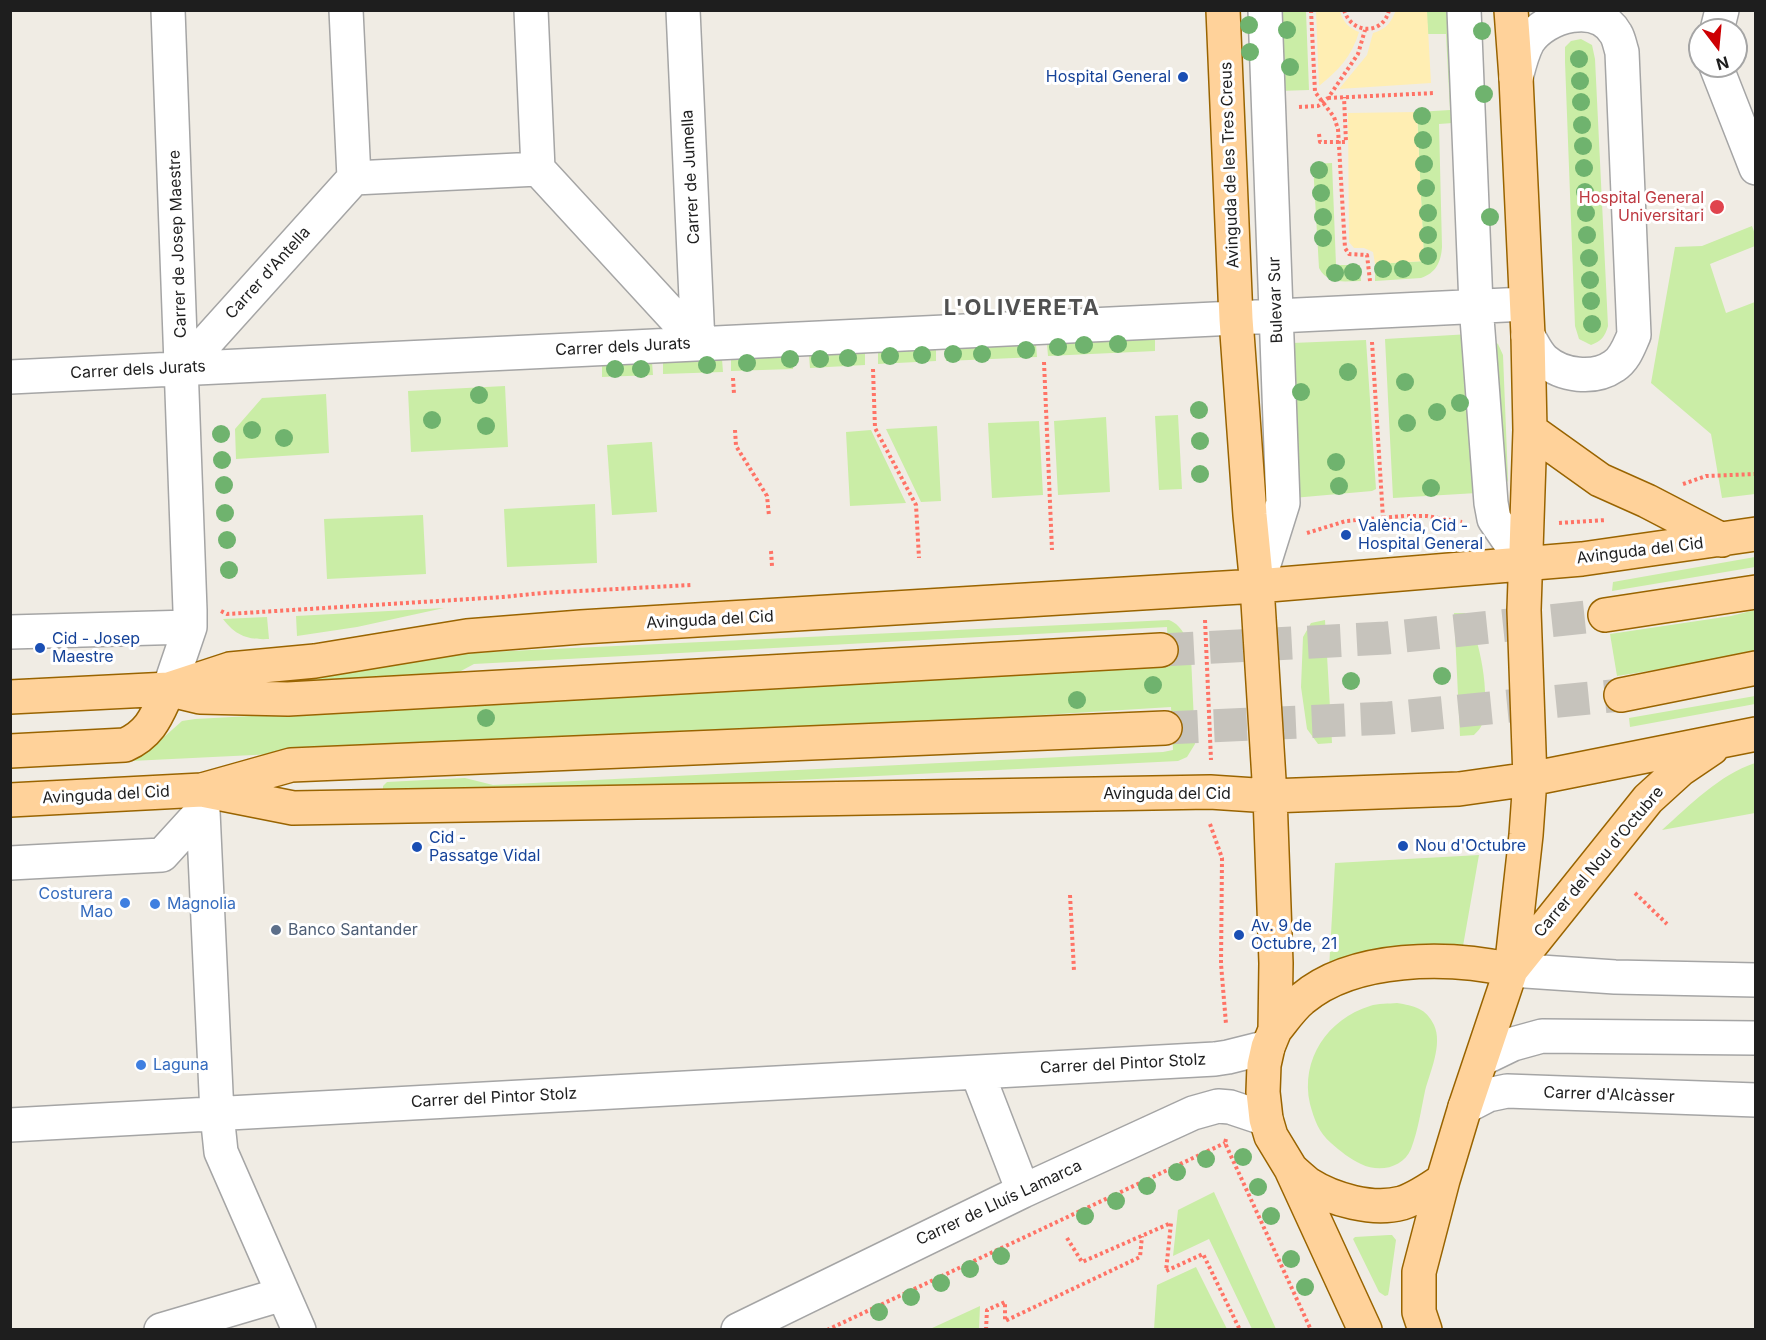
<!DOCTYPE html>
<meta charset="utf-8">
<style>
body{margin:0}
#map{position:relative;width:1766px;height:1340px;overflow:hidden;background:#f0ece4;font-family:Inter,sans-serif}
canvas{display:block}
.frame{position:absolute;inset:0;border:12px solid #1e1e1e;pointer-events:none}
.north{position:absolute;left:1688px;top:18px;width:60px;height:60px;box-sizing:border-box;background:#fff;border:2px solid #a5a5a5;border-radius:50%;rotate:164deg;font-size:16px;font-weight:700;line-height:24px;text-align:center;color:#1e1e1e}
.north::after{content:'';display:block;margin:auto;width:21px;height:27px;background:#cd0003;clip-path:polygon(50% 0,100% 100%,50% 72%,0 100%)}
</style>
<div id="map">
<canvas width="1766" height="1340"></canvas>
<div class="frame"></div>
<div class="north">N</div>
</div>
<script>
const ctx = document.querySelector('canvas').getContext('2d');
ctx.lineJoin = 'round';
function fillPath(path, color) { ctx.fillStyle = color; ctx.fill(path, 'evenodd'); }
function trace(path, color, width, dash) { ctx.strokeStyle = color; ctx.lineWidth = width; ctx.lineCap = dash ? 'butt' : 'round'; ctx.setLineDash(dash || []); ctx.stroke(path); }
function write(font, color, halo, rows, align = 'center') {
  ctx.font = font + ' Inter,sans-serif'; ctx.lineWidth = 6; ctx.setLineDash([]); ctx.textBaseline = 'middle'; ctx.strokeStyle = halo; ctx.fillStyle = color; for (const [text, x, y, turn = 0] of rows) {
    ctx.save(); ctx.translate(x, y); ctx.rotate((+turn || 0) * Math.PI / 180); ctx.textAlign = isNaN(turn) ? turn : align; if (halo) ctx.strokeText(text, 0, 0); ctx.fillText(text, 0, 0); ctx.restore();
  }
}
fillPath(new Path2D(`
 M1274,11H1306L1309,90L1278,91Z
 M1426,11H1453V123L1439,124L1442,247C1441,262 1436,273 1421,278L1375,281V264L1424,261L1417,112L1450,110L1446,34H1428Z
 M1581,39L1592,45L1595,59L1608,326C1605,337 1601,341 1591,345L1579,339L1575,326L1565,62V47L1571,41Z
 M1332,163L1336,265H1360L1361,281C1344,281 1328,285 1319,268L1313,164Z
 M1752,226L1755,234V246L1710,264L1726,313L1755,302V494L1722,498L1711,434L1651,383L1675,247L1702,246Z
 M1470,334L1477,493L1393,498L1385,339Z
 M1487,337L1498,344L1503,355L1508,480L1506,485Z
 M1155,339V351L1048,356L1047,344Z
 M1366,340L1376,489L1372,491L1293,498L1292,343Z
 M1036,344L1037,357L946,361L945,349Z
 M936,349V361L878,364V352Z
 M865,352V365L810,368L809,355Z
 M793,356V369L731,371V359Z
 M722,359L723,372L663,374V362Z
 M652,362L653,375L602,377V365Z
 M505,386L508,447L411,452L408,391Z
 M326,394L329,453L236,459L235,429L262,398Z
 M1178,415L1182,489L1159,490L1155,416Z
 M1106,417L1110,492L1058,495L1054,421Z
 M1039,421L1043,495L992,498L988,423Z
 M937,426L941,501L921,502L886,429Z
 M871,430L906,503L850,506L846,432Z
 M652,442L657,512L612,515L607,445Z
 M595,504L597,563L507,567L504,509Z
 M423,515L426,574L327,579L324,519Z
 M1755,557V567L1612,591L1613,582Z
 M444,608L357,627L297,636L296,616Z
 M1755,610V654L1617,676L1610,634L1731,616Z
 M1454,613H1465C1480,636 1491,697 1482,724C1481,728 1477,732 1474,735L1460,736Z
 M267,617L269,639C248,640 236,636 223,619Z
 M1169,620C1184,626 1188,642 1191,656L1195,744L1187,757L1178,761L476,796L387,793L383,789V786L387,782L465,778L493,785L1163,752L1173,750L1171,707L929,722L131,761L129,756L155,745L182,721L195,719L1169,667L1167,627L474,664L459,672L309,681V678L425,655Z
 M1325,620L1332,743L1318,744L1307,729L1301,687L1303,637L1311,623Z
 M1755,696V704L1630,727L1629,718Z
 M1755,763V813L1662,830C1690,805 1719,775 1755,763Z
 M1479,855L1463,946L1460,950L1329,969L1335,863Z
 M1397,1003C1414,1006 1426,1008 1434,1025C1443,1044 1430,1072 1425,1091C1421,1110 1418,1131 1411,1149C1403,1168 1379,1173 1361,1164C1350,1159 1340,1151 1331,1143C1319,1133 1314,1119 1310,1104C1300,1059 1328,1019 1370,1006C1378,1003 1389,1004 1397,1003Z
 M1214,1192L1276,1329H1252L1209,1239L1173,1256L1178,1210Z
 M1389,1235H1392L1396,1240L1389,1290L1388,1295L1385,1296L1379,1292L1353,1239L1355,1237Z
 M1196,1267L1227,1329H1154L1157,1285Z
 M980,1306L979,1329H930Z`), '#caeda6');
fillPath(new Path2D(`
 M1396,10L1427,11L1431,83L1339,89L1367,55L1373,33C1386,29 1391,23 1396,10Z
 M1316,11H1340C1343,22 1349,28 1359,32C1352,56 1338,71 1319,86Z
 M1417,112L1424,261L1375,264L1373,252L1364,248H1354L1349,242L1348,113Z`), '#ffeeb3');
trace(new Path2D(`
 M1161,650L1386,638L1605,615
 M1165,728L1389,718L1621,695`), '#c6c3bc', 33, [33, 16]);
const minor = new Path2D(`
 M168,10L190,610V627L169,689
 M346,10L354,178L538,169
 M531,10L538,169L698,343
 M683,10L698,343
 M1464,10L1476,305L1491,503L1494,519L1524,563
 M1717,30L1722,10
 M1716,66L1756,168
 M1516,78C1519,66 1522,53 1528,42C1545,15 1598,1 1616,34C1619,39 1620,46 1622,52L1634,335C1629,346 1625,359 1614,366C1594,380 1562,376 1544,360C1537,354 1533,344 1528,336
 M183,368L354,178
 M10,377L1526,304
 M1257,586L1283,503L1265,10
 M10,632L190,627
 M202,790L217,1114L221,1152L299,1330
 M10,863L162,855L203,810
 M1511,970L1615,977L1756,980
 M1482,1059L1513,1044L1542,1036L1756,1038
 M977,1072L1023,1191
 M1465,1107L1488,1095L1507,1091L1756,1100
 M10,1125L1215,1059L1228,1057L1268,1047
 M161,1330L283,1294
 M738,1330L1023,1191L1193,1113L1218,1106L1230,1107L1266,1119`);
const major = new Path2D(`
 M1223,10L1236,319L1250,515L1257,586L1270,796L1276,963L1275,1030L1268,1047L1264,1065L1263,1092L1266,1119L1271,1136L1291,1169L1365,1330
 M1530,430L1600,480L1647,501L1722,540
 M1605,615L1756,592
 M175,691L200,697L288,699L1161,650
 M1621,695L1756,668
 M10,697L169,689L230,669L315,661L467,636L581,627L1257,586L1582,559L1756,534
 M10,751L125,745C152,733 157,714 169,689
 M202,790L293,808L1210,792L1270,796L1459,789L1530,779L1756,734
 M10,800L202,790L291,765L1165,728
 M1511,970L1648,799L1681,769L1712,748
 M1275,1030C1284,1019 1292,1007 1302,999C1354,955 1449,956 1511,970
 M1291,1169C1296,1174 1302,1179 1308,1184C1333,1200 1373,1211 1402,1203C1417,1198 1430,1189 1443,1180
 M1425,1330L1419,1312V1272L1443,1180L1465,1107L1511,970L1526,835L1530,779L1524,610L1530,430L1528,336L1516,78L1511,10`);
trace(minor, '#a5a5a5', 36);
trace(major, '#996400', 36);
trace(new Path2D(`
 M1311,10L1315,92L1334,117L1338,129L1345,248L1349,254L1367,255L1370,281
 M1344,10C1351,34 1383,36 1389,10
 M1328,98L1435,93
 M1299,107L1318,106L1328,98L1358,54L1365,30
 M1319,134L1320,142H1346L1344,97
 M1372,342L1383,518
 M1044,362L1052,550
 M873,369L875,428L916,505L919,558
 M733,378L734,394
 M735,430L736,446L767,496L769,516
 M1683,484L1706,476L1756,474
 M1559,523L1606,520
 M1307,533L1346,521L1404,516H1427L1462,522
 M771,551L772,566
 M221,611L227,614L503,597L542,593L691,585
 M1205,620L1211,760
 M1210,824L1222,858L1221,964L1226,1024
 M1635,893L1667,924
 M1070,895L1074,971
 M1226,1139L1225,1143L1311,1330
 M1067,1238L1082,1262L1171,1223L1166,1271L1203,1254L1240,1330
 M827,1330L1225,1143
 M986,1330L987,1310L1005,1302V1321L1140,1257L1142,1236`), '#ff7366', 4, [3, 3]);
trace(minor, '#fff', 33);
trace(major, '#ffd29a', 33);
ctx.fillStyle = '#6fb36e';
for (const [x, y] of [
 [1249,25],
 [1287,30],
 [1482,31],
 [1250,52],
 [1579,59],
 [1290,67],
 [1580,81],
 [1484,94],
 [1581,102],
 [1422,116],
 [1582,125],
 [1423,140],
 [1583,146],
 [1424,164],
 [1584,168],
 [1319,170],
 [1426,188],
 [1585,192],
 [1321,193],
 [1428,213],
 [1586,213],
 [1323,217],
 [1490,217],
 [1428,235],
 [1587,235],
 [1323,238],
 [1428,256],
 [1589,258],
 [1383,269],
 [1403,269],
 [1353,272],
 [1335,273],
 [1590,280],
 [1591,301],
 [1592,324],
 [1118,344],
 [1084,345],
 [1058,347],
 [1026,350],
 [953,354],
 [982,354],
 [922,355],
 [890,356],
 [848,358],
 [790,359],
 [820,359],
 [747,363],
 [707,365],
 [615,369],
 [641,369],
 [1348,372],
 [1405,382],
 [1301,392],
 [479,395],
 [1460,403],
 [1199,410],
 [1437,412],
 [432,420],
 [1407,423],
 [486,426],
 [252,430],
 [221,434],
 [284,438],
 [1200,441],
 [222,460],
 [1336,462],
 [1200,474],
 [224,485],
 [1339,486],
 [1431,488],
 [225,513],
 [227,540],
 [229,570],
 [1442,676],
 [1351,681],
 [1153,685],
 [1077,700],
 [486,718],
 [1243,1157],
 [1206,1159],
 [1177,1172],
 [1147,1186],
 [1258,1187],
 [1116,1201],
 [1085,1216],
 [1271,1216],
 [1001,1256],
 [1291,1259],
 [970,1269],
 [941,1283],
 [1305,1287],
 [911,1297],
 [879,1312]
]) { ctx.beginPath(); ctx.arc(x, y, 9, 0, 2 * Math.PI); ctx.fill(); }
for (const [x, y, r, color] of [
 [1183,77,6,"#1a4fb4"],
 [1717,207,8,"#e0444e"],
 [1346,535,6,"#1a4fb4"],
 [40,648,6,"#1a4fb4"],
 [1403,846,6,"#1a4fb4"],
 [417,847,6,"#1a4fb4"],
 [125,903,6,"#3f7fe0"],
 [155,904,6,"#3f7fe0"],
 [276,930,6,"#5c6f8a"],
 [1239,935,6,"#1a4fb4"],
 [141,1065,6,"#3f7fe0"]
]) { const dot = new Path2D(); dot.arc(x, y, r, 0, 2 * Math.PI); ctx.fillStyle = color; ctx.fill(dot); trace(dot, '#fff', 2); }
write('16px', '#164399', '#fff', [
 ["Hospital General",1171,77,"right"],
 ["València, Cid -",1358,526],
 ["Hospital General",1358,544],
 ["Cid - Josep",52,639],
 ["Maestre",52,657],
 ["Cid -",429,838],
 ["Passatge Vidal",429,856],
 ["Nou d'Octubre",1415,846],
 ["Av. 9 de",1251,926],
 ["Octubre, 21",1251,944]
], 'left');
write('16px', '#1e1e1e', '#fff', [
 ["Avinguda de les Tres Creus",1230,165,-92],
 ["Carrer de Jumella",691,177,-93],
 ["Carrer de Josep Maestre",178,244,-92],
 ["Carrer d'Antella",268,273,-48],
 ["Bulevar Sur",1276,300,-92],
 ["Carrer dels Jurats",623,347,-3],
 ["Carrer dels Jurats",138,370,-3],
 ["Avinguda del Cid",1640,551,-7],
 ["Avinguda del Cid",710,620,-3],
 ["Avinguda del Cid",1167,794],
 ["Avinguda del Cid",106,795,-3],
 ["Carrer del Nou d'Octubre",1599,862,-50],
 ["Carrer del Pintor Stolz",1123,1064,-3],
 ["Carrer d'Alcàsser",1609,1095,2],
 ["Carrer del Pintor Stolz",494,1098,-3],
 ["Carrer de Lluís Lamarca",999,1203,-25]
]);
write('16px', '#be3a42', '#fff', [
 ["Hospital General",1704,198],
 ["Universitari",1704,216]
], 'right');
write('16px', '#366cbe', '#fff', [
 ["Costurera",113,894,"right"],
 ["Mao",113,912,"right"],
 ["Magnolia",167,904],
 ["Laguna",153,1065]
], 'left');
write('16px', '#4e5e75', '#fff', [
 ["Banco Santander",288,930]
], 'left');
ctx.letterSpacing = '1.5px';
write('bold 22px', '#515151', '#fff', [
 ["L'OLIVERETA",1022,308]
]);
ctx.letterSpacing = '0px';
</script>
